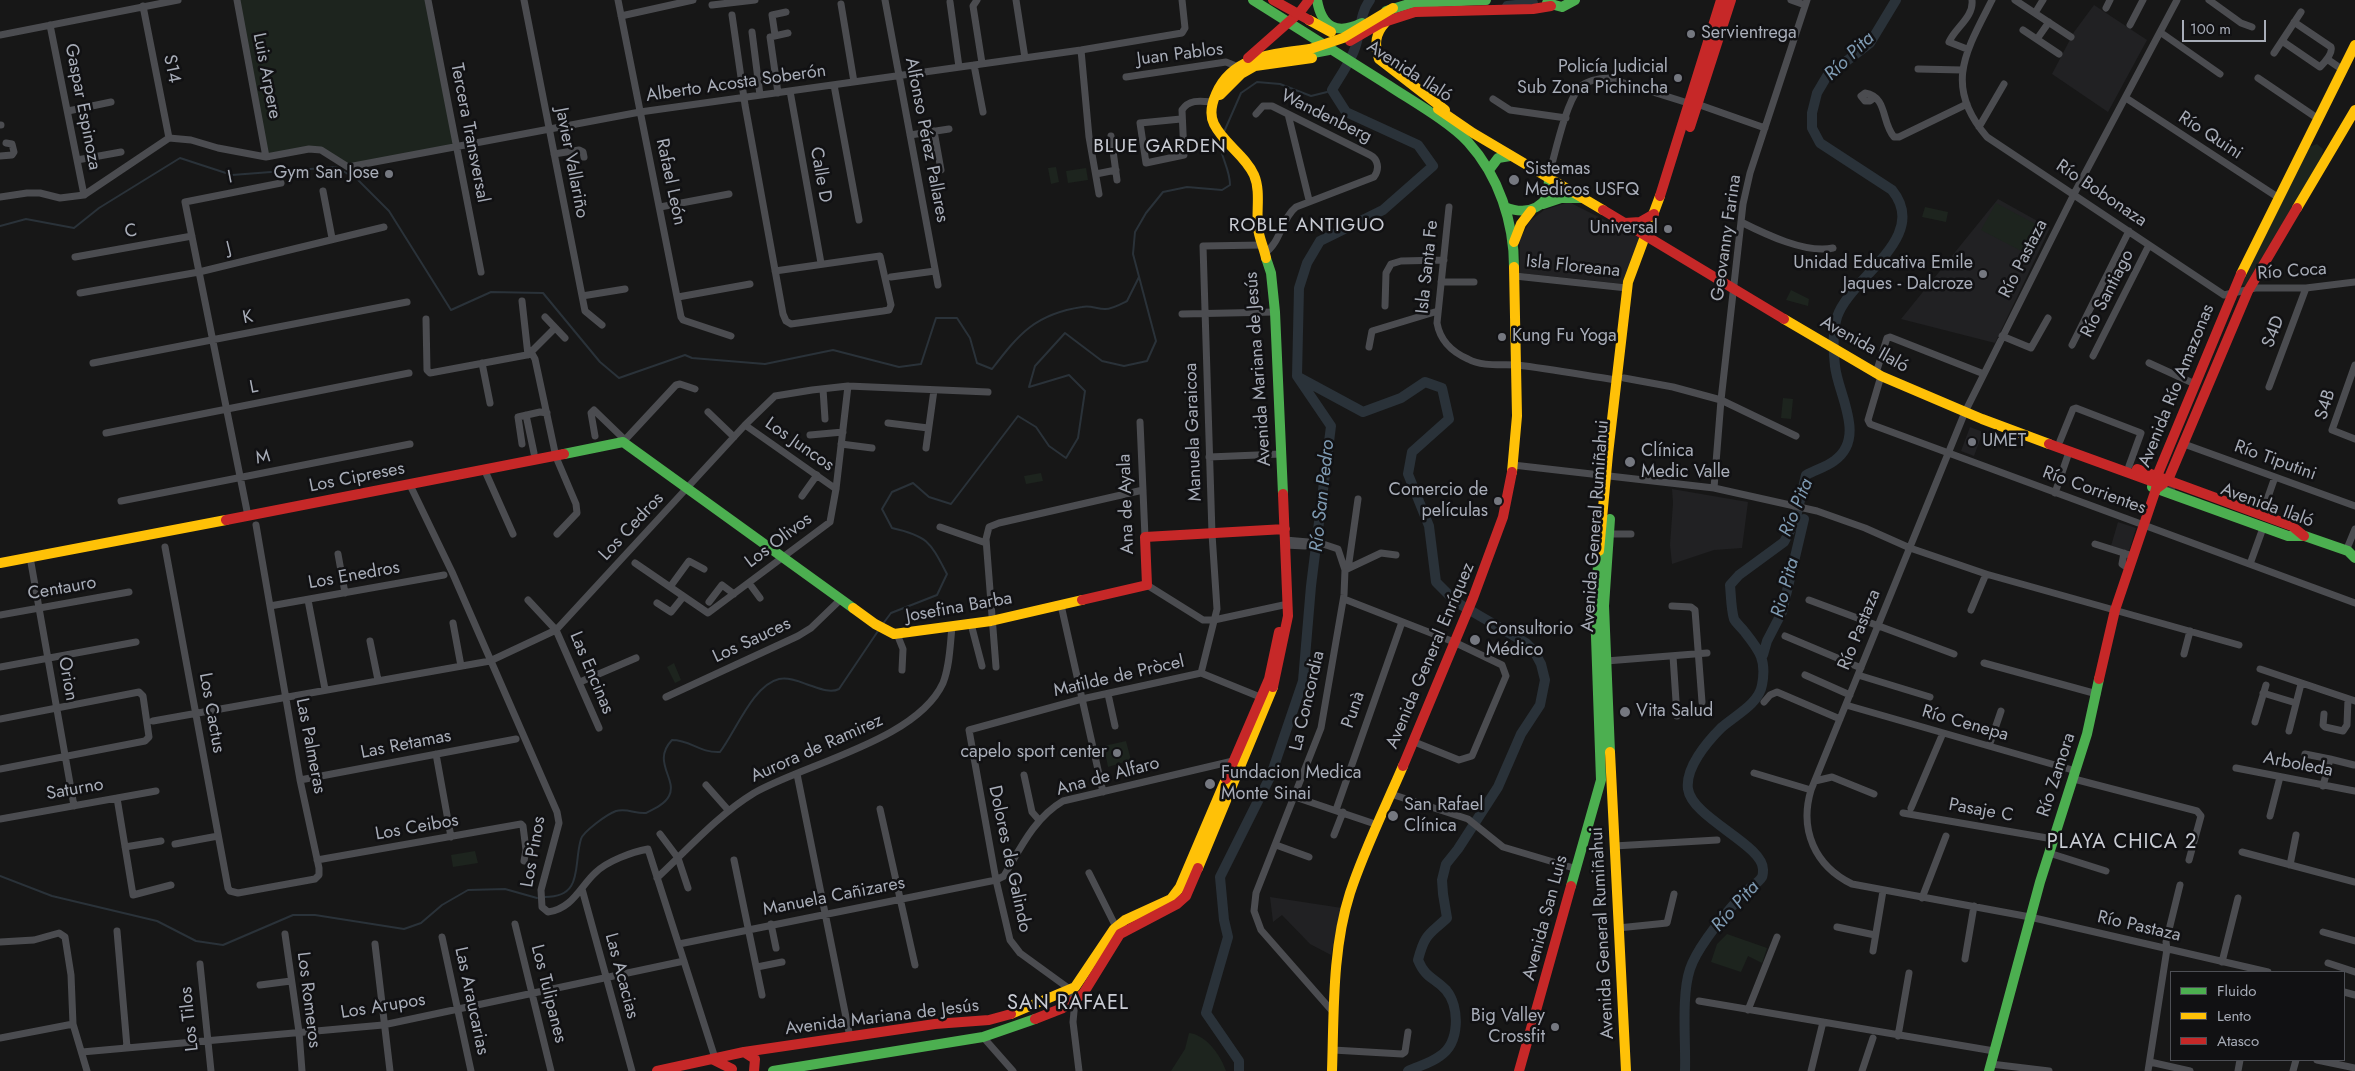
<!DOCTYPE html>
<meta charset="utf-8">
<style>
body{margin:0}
#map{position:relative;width:2355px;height:1071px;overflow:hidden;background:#171717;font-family:Jost,sans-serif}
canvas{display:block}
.legend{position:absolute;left:2170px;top:971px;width:175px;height:90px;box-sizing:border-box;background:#111113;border:1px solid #4d4f55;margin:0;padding:6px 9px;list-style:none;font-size:15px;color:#a8adb8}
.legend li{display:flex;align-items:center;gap:10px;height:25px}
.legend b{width:25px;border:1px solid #4d4f55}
.scale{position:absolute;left:2182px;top:20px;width:84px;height:22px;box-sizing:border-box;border:2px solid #a8adb8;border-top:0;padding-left:6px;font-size:15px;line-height:18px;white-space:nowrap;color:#a8adb8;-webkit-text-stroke:4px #111113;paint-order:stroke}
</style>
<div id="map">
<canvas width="2355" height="1071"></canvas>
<ul class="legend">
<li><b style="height:6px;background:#4caf50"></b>Fluido</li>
<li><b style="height:6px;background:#ffc107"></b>Lento</li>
<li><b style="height:6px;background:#c62828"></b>Atasco</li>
</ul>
<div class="scale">100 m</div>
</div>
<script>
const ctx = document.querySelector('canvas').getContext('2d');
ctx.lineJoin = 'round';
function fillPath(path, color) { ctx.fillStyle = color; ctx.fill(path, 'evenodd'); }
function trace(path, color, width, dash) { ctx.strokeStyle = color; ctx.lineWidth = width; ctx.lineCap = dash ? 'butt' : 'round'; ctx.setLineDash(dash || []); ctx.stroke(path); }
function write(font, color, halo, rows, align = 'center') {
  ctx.font = font + ' Jost,sans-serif'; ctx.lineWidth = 5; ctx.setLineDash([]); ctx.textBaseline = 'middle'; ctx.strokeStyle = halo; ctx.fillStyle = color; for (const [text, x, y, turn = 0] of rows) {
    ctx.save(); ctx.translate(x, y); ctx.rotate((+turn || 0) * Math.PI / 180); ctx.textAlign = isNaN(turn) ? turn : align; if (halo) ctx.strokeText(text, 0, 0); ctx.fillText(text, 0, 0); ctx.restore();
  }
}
fillPath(new Path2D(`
 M2094,5L2147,40L2108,112L2052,74L2074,32Z
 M1998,199L2050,228L1995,343L1901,319Z
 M1569,202L1640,238L1624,284L1520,273V239L1530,221L1544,210Z
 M1970,427L1983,432L1974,456L1961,451Z
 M1672,489L1748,502L1742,548L1714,550L1672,564L1670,545L1673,503Z
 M2118,522L2136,528L2129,551L2111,546Z
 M1270,897L1342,908L1331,955L1310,944L1282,915L1273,922Z`), '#212123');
fillPath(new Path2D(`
 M237,0H428L456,147L348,167L321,150L266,157Z
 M2317,144L2323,149L2322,156L2247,287L2240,284L2309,147Z
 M1056,167L1059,182L1051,184L1048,168Z
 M1086,168L1088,180L1068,183L1066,171Z
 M1996,203L2043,228L2029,255L1981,230Z
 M1925,207L1948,212L1946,222L1922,217Z
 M1791,290L1809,299L1808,306L1786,300Z
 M1783,398L1793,399L1791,419L1781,418Z
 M1041,473L1043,481L1026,484L1024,476Z
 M674,663L681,680L675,683L667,667Z
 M1126,741L1131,760L1108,767L1104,746Z
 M475,851L478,863L453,867L451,855Z
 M1727,934L1767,948L1762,963L1748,956L1741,972L1711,962L1717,944Z
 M1189,1033C1207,1035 1221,1056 1226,1071H1171L1185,1049Z`), '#1d241e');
trace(new Path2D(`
 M1224,132L1241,93L1257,82L1280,84L1311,96L1327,92
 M0,226L26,219L74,228L99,208L180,158L232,175L336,167L358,180L389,211L451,310L491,292L543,293L600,362L619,378L685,355L692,358L765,364L833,350L899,367L921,364L936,318H957L970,338L977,363L992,369C1019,334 1035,314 1082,307C1090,305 1097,309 1105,309C1112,309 1121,304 1127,301L1139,277
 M882,625L891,613L937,595L947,574C930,542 928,536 892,528L882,509L892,492L913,483L929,497L951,504L1018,416L1036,427L1049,446L1066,458L1078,438L1085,391L1069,375L1029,387L1035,366L1065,333L1102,361L1124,366L1147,361L1156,341L1133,254L1135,232L1146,213L1163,192L1187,187L1222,190L1230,185C1230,168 1220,157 1220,141
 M0,876L52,896L157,921L196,941L223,945L293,915H315L404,929L421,923L442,905L468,890L505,889L537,898
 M545,897C584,897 573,865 581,839C583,832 607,814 616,811C627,808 636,814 646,813C654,809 665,804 669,796C678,779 651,762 672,740C691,740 699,753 720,752C736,731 753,685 779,679C788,677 798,681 806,684C816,687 829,694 839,689L878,631`), '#2a3239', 2);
trace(new Path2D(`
 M1507,6L1533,3
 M1300,378L1363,412L1401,398L1425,382L1442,388L1449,419L1412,452L1408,474L1429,526L1436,582L1456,602L1526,643L1534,651L1541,664L1545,680L1540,705L1521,734L1498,787L1458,849L1446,864L1442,880L1443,894L1447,918C1429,935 1425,933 1418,960C1426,979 1434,977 1446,990C1460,1007 1460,1043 1440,1056C1431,1063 1419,1066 1408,1071
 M1763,655L1767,641L1782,612L1804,519
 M1239,1071V1061L1206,1013L1228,937L1224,920L1220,877L1271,775L1303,681L1311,586L1331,426L1297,376L1299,288L1307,263L1320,241L1383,210L1433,166L1418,145L1346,112L1332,90C1340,76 1352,60 1356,45C1361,29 1360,13 1370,0
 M1685,1071C1686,1041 1681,996 1690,969C1698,945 1725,914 1742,895C1747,889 1758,884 1762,877C1763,875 1763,873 1763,870C1764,845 1692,818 1688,789C1685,768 1707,742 1721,728C1734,716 1759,704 1762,685C1767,659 1759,650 1744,631C1741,627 1736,623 1734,619C1731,609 1731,595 1730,585L1739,575L1784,542L1795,521L1806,475C1815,470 1826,467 1834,461C1867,438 1838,395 1835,366C1833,350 1833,331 1837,317C1850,277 1931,238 1892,190L1820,143L1812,128V113L1817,93L1827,76L1870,43L1896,0`), '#2a3239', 10);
trace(new Path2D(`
 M2154,482L2175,490`), '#343537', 10, [10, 5]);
trace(new Path2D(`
 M237,0L266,157
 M428,0L481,272
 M524,0L585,311L602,325
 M618,0L681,317L683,320L731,336
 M885,0L938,285
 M977,0L973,6L982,63
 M1016,0L1025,58
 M1791,0L1805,5
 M1992,0C1966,51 1943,86 1987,137L2224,295L2255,288H2306L2355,282
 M2015,0L2071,37
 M2177,0L2074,194L1965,412L1811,790C1799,830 1815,866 1852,884L2030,917L2268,972
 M2209,0L2241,23L2252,27
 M950,2L959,67
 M841,4L854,82
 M712,5L755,0
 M143,6L169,138
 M2106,8L2110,0
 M2035,13L2043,0
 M732,15L745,105L783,314L786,321L791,324L883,311L889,310L891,305L880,256L775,271
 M621,16L693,0
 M50,25L84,195
 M2130,25L2143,0
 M2023,30L2059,54
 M752,32L760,95
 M2160,32L2220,74
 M0,35L178,0
 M775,35L772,15L786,12
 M2037,39L2049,22
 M2282,41L2320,67C2325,62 2333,53 2331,47L2294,22
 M1967,49L1949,42C1955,28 1974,17 1972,0
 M1081,50L1089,137L1099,194
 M2274,53L2301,12
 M2327,59L2343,70
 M974,65L983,112
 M1918,69L1962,70
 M1126,77L1226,62L1236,66
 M2258,78L2317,118
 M834,85L859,220
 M790,91L821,263
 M778,93L770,37L788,33
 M1874,98L1870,101H1865L1861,96L1865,93C1888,97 1881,122 1894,137H1899L1967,104
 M2126,98L2279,198
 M1493,99L1510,110L1566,118
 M1697,104L1765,128
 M68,111L111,102
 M1256,114L1263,106H1272L1370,155C1378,159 1380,169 1374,177L1296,207C1281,219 1281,242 1265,253
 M1288,114L1309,200
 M1181,119L1140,123L1146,163L1184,155L1182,110C1189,99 1201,101 1212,102
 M0,125H1
 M1979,127L2004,84
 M934,131L941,170
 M910,135L949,129
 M1111,136L1117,180
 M554,154L579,150L583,152L584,157
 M0,156L12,155L14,152L12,144L6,143
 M77,160L121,152
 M1096,174L1116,170
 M1548,178C1555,155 1565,105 1579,88C1586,81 1599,78 1608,78L1688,103
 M323,191L332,238
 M0,197L27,193H40L60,198L84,195L169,138L191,140L218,148L266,157L309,149L321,150L348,167L640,112L1081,50L1182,33L1185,28L1182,0
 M660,207L729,194
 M1449,207L1437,323C1440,340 1452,352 1468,359C1483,367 1501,364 1517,365C1550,369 1583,375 1616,380
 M1741,222C1765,234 1806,254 1833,248
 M75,257L192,236
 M1515,276L1627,288
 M891,277L935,271
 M1441,282H1474
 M80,293L199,272L384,227
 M582,296L625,289
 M678,297L750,284
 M522,301L528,355
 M1385,306L1386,273L1391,264L1401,261L1444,260
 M1182,314L1275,312
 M545,317L565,338
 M426,319L427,370L430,373L532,354L531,352L535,359L556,457L576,504L577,513L557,534
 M2002,336L2031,348L2048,318
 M2072,345L2129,231
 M1369,347L1372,331L1438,311
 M531,352L555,328
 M2093,356L2149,245
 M93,363L407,302
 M482,363L490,403
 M2149,363L2195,384
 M2355,365L2332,430L2355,439
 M1876,373L1887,338L1890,337L1984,374
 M1881,376L1868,420L1870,424L2355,603
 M1624,378L1673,387L1721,400L1796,436
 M2269,387L2306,288
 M823,389L825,419
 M708,412L734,437
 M526,415L534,453
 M1140,422L1145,537
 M888,423L928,428
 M745,425L836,489
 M106,433L409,373
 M810,435L843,432
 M595,436L591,413L594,410L625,440
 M2060,441L2073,409L2076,408L2141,433L2129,466
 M623,442L676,385L680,384L695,389
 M522,444L518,417L540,412L547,413
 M841,444L872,448
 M2184,444L2355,506
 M926,448L934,390
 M1209,457L1281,454
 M1513,465L1714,488L1817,511L1865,528L1910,548L1986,574L2239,645
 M485,471L513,534
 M410,485L452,572L557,812L559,823L541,890L542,907L548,912C572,909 580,887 595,873C607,861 632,852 648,849L715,1058
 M1714,488L1721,400L1743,204L1750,173L1807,0
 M2055,493L2068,455
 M802,496L817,475
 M121,501L410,444
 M2262,514L2275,477
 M248,516L185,202L281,183
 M940,527L986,543
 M1609,534H1631
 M1285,540L1320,543L1338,549L1345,570L1344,595L1321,728L1256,893L1254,911L1261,930L1333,1012
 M2095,544L2133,556
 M1285,545L1305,546
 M165,547L228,888L230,891L238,893L315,879L319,875V868L300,780L256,525
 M2346,551L2355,529
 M2124,553L2122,564L2128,568
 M338,554L345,593
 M30,557L74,806
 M635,563L708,613L830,522L836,489L848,386
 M2250,564L2263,528
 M1345,567L1349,562L1358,499
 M1345,570L1381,553L1396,555
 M749,583L760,598
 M1147,585L1203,620H1214L1288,604
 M670,587L689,561L704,569
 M1344,599L1454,642L1502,665L1506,676L1472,756L1459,760L1412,741
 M308,600L325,689
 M528,600L556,630L599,728
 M1809,600L1954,654
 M709,602L722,585L734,594
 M657,603L671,612L683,597
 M1061,605L1103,792
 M270,606L444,575
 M1672,606L1691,607L1695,610L1702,702
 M1971,610L1986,574
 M0,615L129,592
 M453,623L461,666
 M971,624L982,666
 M897,634L903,649L902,670
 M1785,636L1861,668
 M370,641L378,680
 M2184,654L2190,631
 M1673,656L1677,716
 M1606,661L1707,653
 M1984,663L2097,694
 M0,667L136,642
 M996,667L986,539L989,527L999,523L1143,490
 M2260,669L2355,701
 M1201,673L1217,609L1212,534L1203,246L1262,245
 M1805,675L1850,695
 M1858,675L1930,697
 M580,682L636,658
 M2263,693L2296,703
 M1108,694L1115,726
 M666,697L798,636L811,628L841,599
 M1764,702L1770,695L1777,692L1840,719
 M1846,705L2076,771
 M2324,714L2323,725L2325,727L2343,731L2347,725L2348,699
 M0,719L139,692L143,696L149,737L145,741L0,769
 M153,721L490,661L556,630L745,425L775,396L812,390L848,386L988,392
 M2255,722L2266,685
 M2289,731L2301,684
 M1989,746L2001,711
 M436,754L451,837
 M2305,754L2330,759L2323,786
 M2330,759L2354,765
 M2236,768L2355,791
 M1754,773L1811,790
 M797,774L850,1037
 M1024,775L1032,812L1039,820
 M2074,779L2197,811L2201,816L2189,860
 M300,780L516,739
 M1815,781L1832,777L1874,794
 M706,785L729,811
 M1391,794L1468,819L1503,847L1577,869
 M1295,797L1378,825
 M117,798L133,895L171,885
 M1911,808L1943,733
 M880,809L915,965
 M1336,810L1402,622
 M1903,813L2053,839
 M2270,816L2280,777
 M0,819L156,791
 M660,834L678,858L688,888
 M1334,835L1343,812
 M175,844L218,836
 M1276,845L1309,857
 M1614,846L1717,840
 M125,847L161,841
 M2242,852L2355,882
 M2049,853L2106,871
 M317,860L521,824L523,826L526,850L524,861
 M734,860L762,995
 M2290,865L2296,835
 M1089,873L1116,927
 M657,878C688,849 718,815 754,793C807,763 917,740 943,683C950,665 950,645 952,627
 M582,889L632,1071
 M1922,898L1946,836
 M515,924L551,1071
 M771,924L776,948
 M1837,927L1875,935
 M1618,928L1667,923L1674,894
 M117,931L127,1047
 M2323,932L2355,941
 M285,934L299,1032L302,1071
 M442,937L471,1071
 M0,942L34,940L59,933L65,937L71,975L73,1024L87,1071
 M375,944L390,1071
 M679,944L996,880L1004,876C1020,849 1034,818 1063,801L1233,761L1236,762
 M1873,951L1883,891
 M1965,959L1974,906
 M2222,962L2238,898
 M2328,963L2355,972
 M200,964L211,1071
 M757,967L782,962
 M260,985L291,981
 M2344,992L2355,995
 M1699,1001L1994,1051
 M1748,1010L1777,937
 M1898,1036L1909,973
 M983,1037L1013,1071
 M0,1038L73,1024
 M1333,1050L1402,1054L1405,1052L1408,1032
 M82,1052L383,1025L684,961
 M2317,1060L2355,1068
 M2150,1062L2190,1071
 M1991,1064L2049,1071
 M1079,1071L1073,1022L1075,1001L1071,990L1020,953L1010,940L996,880L969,730L1082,699L1201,673L1265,699
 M1811,1071L1823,1022
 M1862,1071L1873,1038
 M2148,1071L2167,949L2166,942L2180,885
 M2238,1071L2240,1060
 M2293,1071L2296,1060`), '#4b4c50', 7);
trace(new Path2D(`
 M1253,0C1298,28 1343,57 1388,85C1412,101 1448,121 1468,142C1499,176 1514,223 1514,267
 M1317,0C1322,28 1337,35 1362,23
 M1547,3L1562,7L1575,0
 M1386,11L1412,3L1486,0
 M1303,55L1329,50
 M1489,170L1498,158L1510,156
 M1543,204L1561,198H1581
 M1505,207C1522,214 1538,211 1548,196L1549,179
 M1266,258L1271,273L1275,312L1283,494
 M564,454L623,442L853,608
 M2152,487L2288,536H2304
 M1610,519L1604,606L1610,752
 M2299,534L2348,551L2355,558
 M1571,886L1601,780L1595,608L1599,551
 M773,1071L983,1037L1035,1019
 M1989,1071L2040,882L2087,734L2099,679`), '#4caf50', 10);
trace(new Path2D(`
 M1309,20L1331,32
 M1385,23C1375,34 1374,45 1379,59L1445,110
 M1220,95L1241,74L1255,66L1312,58
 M1438,109L1473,133L1603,210
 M2297,208L2355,110
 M1514,242L1521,224L1531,211
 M1266,258C1264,248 1259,238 1258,228C1256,211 1261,191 1254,175C1245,155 1224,144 1214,124C1209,114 1212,103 1216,94C1232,56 1273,54 1310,49
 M2241,274L2355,45
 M1784,319L1881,376L1982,419L2049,444
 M1512,472L1517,416L1514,267
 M1599,551L1608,454L1628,282L1660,196
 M0,563L226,520
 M853,608L875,624L894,634L991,621L1082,600
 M1610,752L1626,1071
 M1198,868L1273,687
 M1011,1014L1075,987L1114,929L1125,920L1171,899L1180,887L1226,779
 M1332,1071C1334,1013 1332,949 1350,893C1364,850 1385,808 1403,766`), '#ffc107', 10);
trace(new Path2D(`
 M1350,41L1381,23L1415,12L1533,9L1551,6
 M1248,58L1300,12L1309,0
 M1690,127L1731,0
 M1660,196L1721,0
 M1603,210L1784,319
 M1625,223L1640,222L1654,214
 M2049,444L2151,481
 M2137,469L2292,526L2304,536
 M2156,489L2168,480L2248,291L2297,208
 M226,520L564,454
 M1082,600L1147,585L1145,537L1285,529
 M2099,679L2115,610L2156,489L2157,476L2241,274
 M1273,687L1288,616L1283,494
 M1403,766L1473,598L1503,517L1512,472
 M1226,779L1269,679L1279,632
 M1035,1019L1063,1008L1083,994L1120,934L1177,904L1186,896L1198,868
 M744,1052L935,1024L989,1020L1011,1014
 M712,1059L732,1069
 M657,1071L744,1052L755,1059L754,1071
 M1519,1071L1571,886`), '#c62828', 10);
trace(new Path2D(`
 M1310,49L1343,38L1393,8`), '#ffc107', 10);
trace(new Path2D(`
 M1273,0L1309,20`), '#c62828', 10);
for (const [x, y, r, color] of [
 [1691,34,5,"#757880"],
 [1678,78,5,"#757880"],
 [389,174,5,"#757880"],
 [1514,180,6,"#757880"],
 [1668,229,5,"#757880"],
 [1983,274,5,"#757880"],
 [1502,337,5,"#757880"],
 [1972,442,5,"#757880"],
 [1630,462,6,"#757880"],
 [1498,501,5,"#757880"],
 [1475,640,6,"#757880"],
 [1625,712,6,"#757880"],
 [1117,753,5,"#757880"],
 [1210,784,6,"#757880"],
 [1393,816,6,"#757880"],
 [1555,1027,5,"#757880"]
]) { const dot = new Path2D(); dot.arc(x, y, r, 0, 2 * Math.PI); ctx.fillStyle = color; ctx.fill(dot); trace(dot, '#111113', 2); }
write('18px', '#a8adb8', '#111113', [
 ["Servientrega",1701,34],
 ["Policía Judicial",1668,68,"right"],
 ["Sub Zona Pichincha",1668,89,"right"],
 ["Sistemas",1525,170],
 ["Medicos USFQ",1525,191],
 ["Gym San Jose",379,174,"right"],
 ["Universal",1658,229,"right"],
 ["Unidad Educativa Emile",1973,264,"right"],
 ["Jaques - Dalcroze",1973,285,"right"],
 ["Kung Fu Yoga",1512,337],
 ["UMET",1982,442],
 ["Clínica",1641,452],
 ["Medic Valle",1641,473],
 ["Comercio de",1488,491,"right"],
 ["películas",1488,512,"right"],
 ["Consultorio",1486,630],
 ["Médico",1486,651],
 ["Vita Salud",1636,712],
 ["capelo sport center",1107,753,"right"],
 ["Fundacion Medica",1221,774],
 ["Monte Sinai",1221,795],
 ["San Rafael",1404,806],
 ["Clínica",1404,827],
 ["Big Valley",1545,1017,"right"],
 ["Crossfit",1545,1038,"right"]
], 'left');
write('18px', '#a8adb8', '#111113', [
 ["Juan Pablos",1180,55,-7],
 ["S14",171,69,79],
 ["Avenida Ilaló",1409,72,33],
 ["Luis Arpere",266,76,79],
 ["Alberto Acosta Soberón",736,84,-8],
 ["Gaspar Espinoza",82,107,79],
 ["Wandenberg",1326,117,26],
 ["Tercera Transversal",469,133,79],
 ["Río Quini",2210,136,33],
 ["Alfonso Pérez Pallares",926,140,79],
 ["Javier Vallariño",571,163,79],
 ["Calle D",820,175,80],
 ["I",230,178,-11],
 ["Rafael León",670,182,78],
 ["Río Bobonaza",2101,194,34],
 ["C",131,232,-10],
 ["Geovanny Farina",1727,238,-82],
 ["J",229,249,-14],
 ["Río Pastaza",2024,259,-63],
 ["Isla Santa Fe",1428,267,-84],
 ["Isla Floreana",1573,267,6],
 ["Río Coca",2292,272,-4],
 ["Río Santiago",2108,294,-63],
 ["K",248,318,-11],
 ["S4D",2274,332,-69],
 ["Avenida Ilaló",1864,345,29],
 ["Avenida Mariana de Jesús",1259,369,-94],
 ["Avenida Río Amazonas",2177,386,-68],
 ["L",254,388,-11],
 ["S4B",2326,405,-73],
 ["Manuela Garaicoa",1194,432,-92],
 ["Los Juncos",799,445,35],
 ["M",263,458,-11],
 ["Río Tiputini",2275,461,20],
 ["Los Cipreses",357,478,-11],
 ["Río Corrientes",2094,491,20],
 ["Ana de Ayala",1127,504,-92],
 ["Avenida Ilaló",2267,506,20],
 ["Avenida General Rumiñahui",1596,526,-86],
 ["Los Cedros",632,527,-47],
 ["Los Olivos",779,541,-37],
 ["Los Enedros",354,576,-10],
 ["Centauro",62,589,-10],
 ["Josefina Barba",959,608,-10],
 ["Río Pastaza",1860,630,-68],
 ["Los Sauces",752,641,-25],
 ["Avenida General Enríquez",1431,656,-67],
 ["Las Encinas",591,673,67],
 ["Matilde de Pròcel",1119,677,-13],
 ["Orion",67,679,80],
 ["La Concordia",1308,701,-77],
 ["Punà",1354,710,-71],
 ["Los Cactus",211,713,80],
 ["Río Cenepa",1965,724,16],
 ["Las Retamas",406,745,-11],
 ["Las Palmeras",310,746,79],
 ["Aurora de Ramirez",817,749,-24],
 ["Arboleda",2298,765,11],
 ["Río Zamora",2057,775,-72],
 ["Ana de Alfaro",1108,777,-15],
 ["Saturno",75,790,-10],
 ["Pasaje C",1981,811,10],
 ["Los Ceibos",417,828,-10],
 ["Los Pinos",534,852,-80],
 ["Dolores de Galindo",1009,859,78],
 ["Manuela Cañizares",834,897,-11],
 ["Avenida San Luis",1546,918,-75],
 ["Río Pastaza",2139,927,13],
 ["Avenida General Rumiñahui",1603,933,-93],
 ["Las Acacias",621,976,75],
 ["Los Tulipanes",548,994,76],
 ["Los Romeros",308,1000,83],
 ["Las Araucarias",471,1001,78],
 ["Los Arupos",383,1007,-9],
 ["Avenida Mariana de Jesús",882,1018,-7],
 ["Los Tilos",190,1019,-96]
]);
write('italic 19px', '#7f9bb3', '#111113', [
 ["Río Pita",1850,57,-44],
 ["Río San Pedro",1323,496,-84],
 ["Río Pita",1797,508,-68],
 ["Rio Pita",1786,588,-75],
 ["Río Pita",1736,907,-48]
]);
ctx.letterSpacing = '1px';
write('19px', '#c9ccd4', '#111113', [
 ["BLUE GARDEN",1160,147],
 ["ROBLE ANTIGUO",1307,226]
]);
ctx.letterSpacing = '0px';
ctx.letterSpacing = '1px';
write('20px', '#c9ccd4', '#111113', [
 ["PLAYA CHICA 2",2122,843],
 ["SAN RAFAEL",1068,1004]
]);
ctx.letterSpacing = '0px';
</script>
